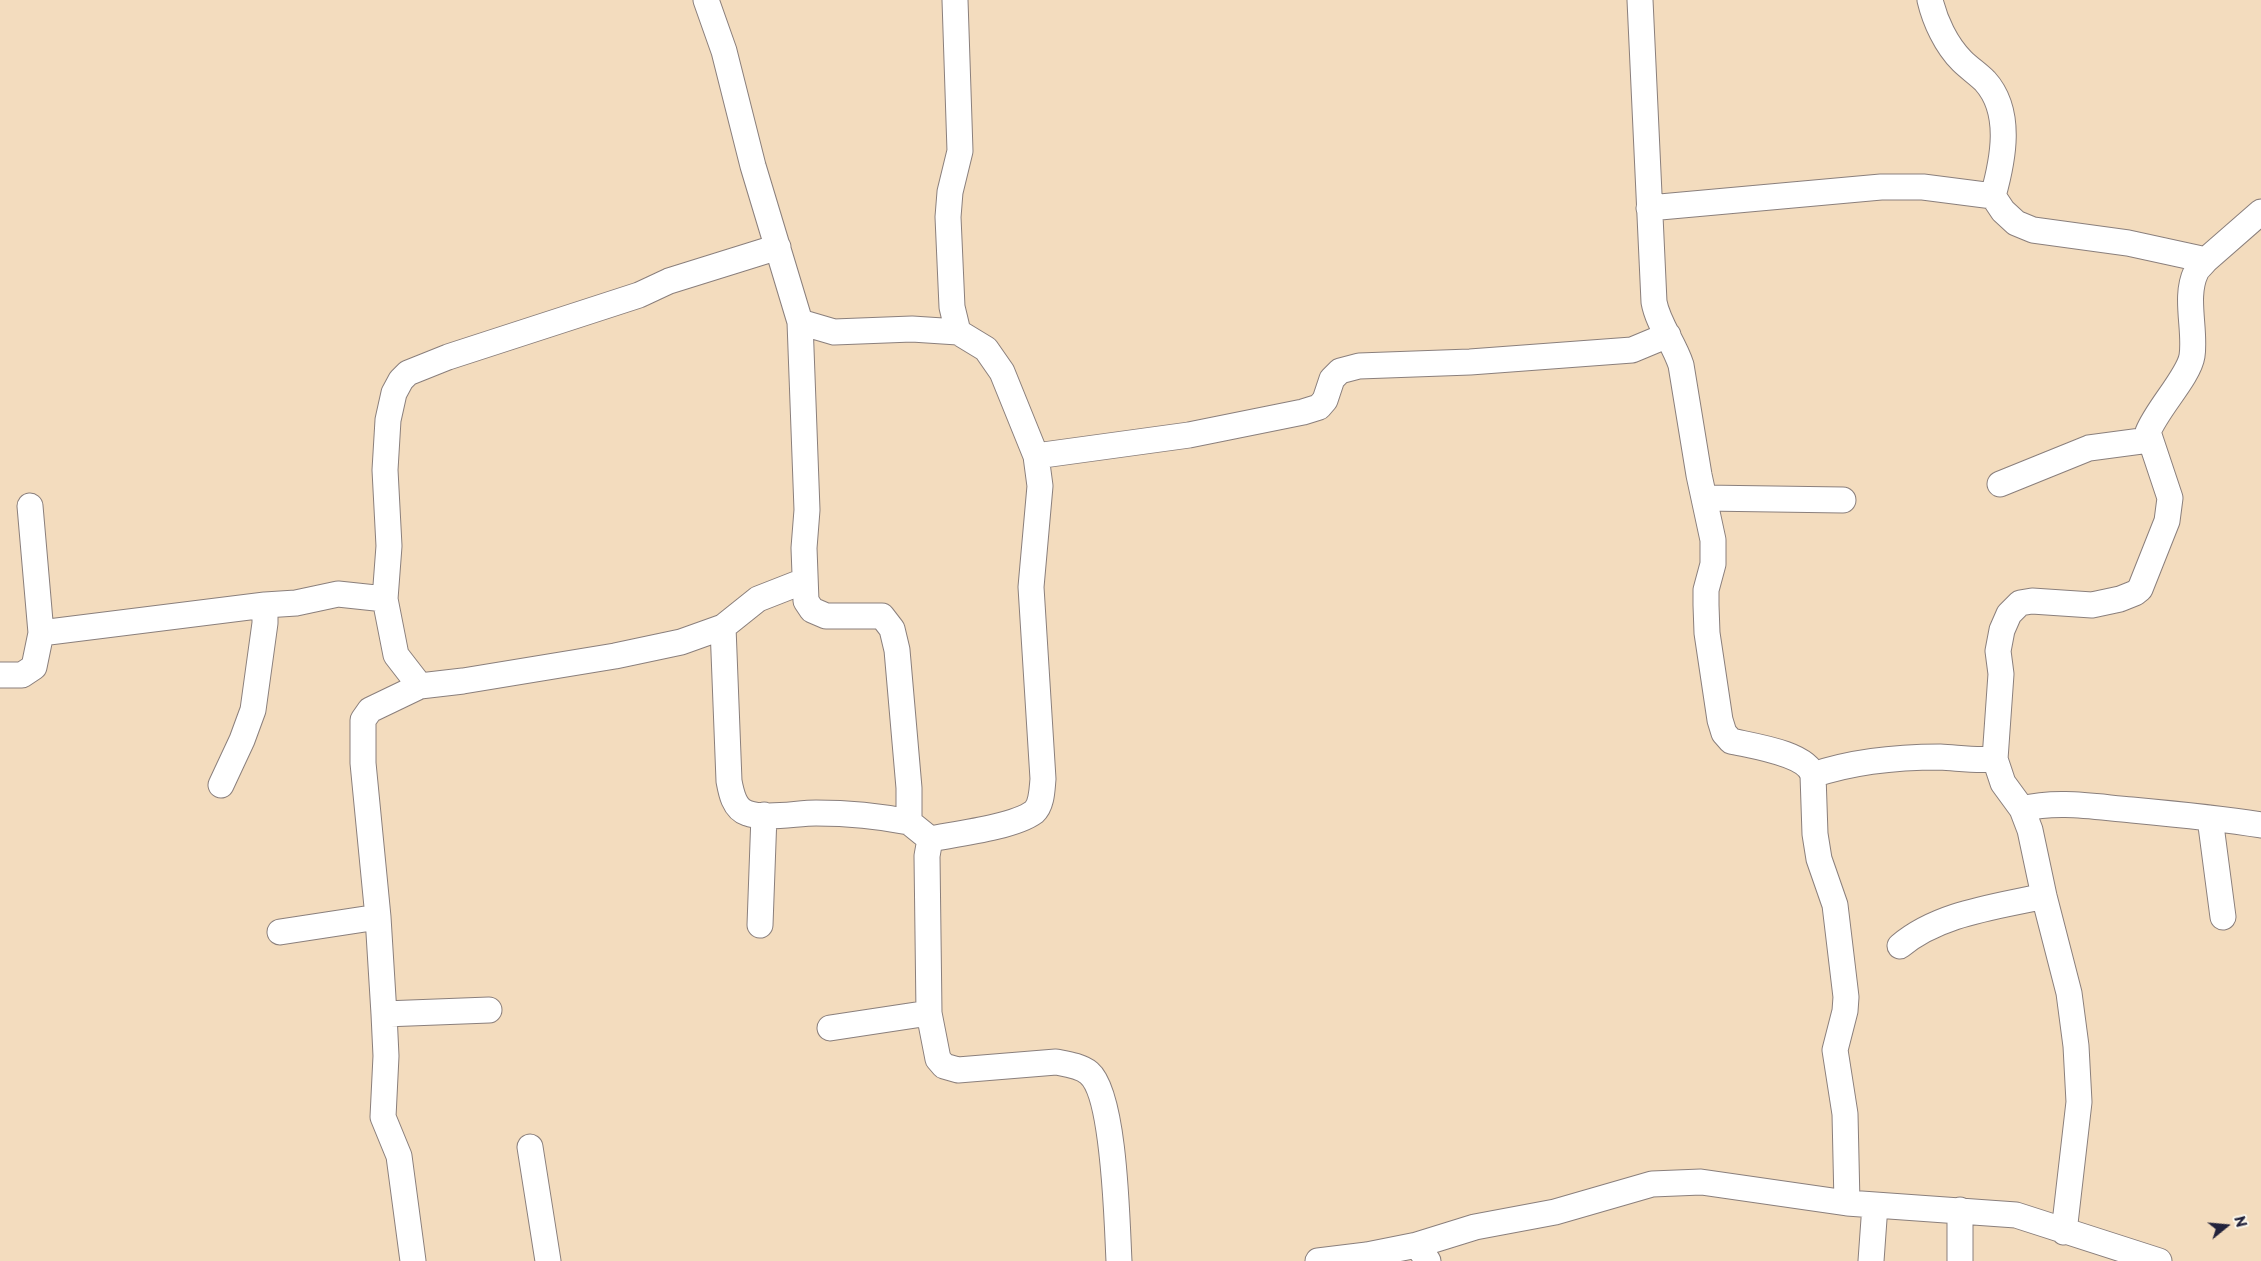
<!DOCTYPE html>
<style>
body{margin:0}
#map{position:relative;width:2261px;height:1261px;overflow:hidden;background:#f3dcbe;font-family:"Playpen Sans",sans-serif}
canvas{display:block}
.north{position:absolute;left:2201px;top:1201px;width:50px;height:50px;-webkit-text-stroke:4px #fbf7ec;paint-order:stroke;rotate:73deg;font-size:14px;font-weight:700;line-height:20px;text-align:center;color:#22223b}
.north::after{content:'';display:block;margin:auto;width:18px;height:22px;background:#22223b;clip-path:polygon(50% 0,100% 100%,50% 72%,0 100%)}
</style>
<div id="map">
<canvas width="2261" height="1261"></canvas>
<div class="north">N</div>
</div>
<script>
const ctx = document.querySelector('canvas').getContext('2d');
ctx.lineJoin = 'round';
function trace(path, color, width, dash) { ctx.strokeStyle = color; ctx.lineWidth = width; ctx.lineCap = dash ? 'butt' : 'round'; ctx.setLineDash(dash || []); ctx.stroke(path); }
const minor = new Path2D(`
 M706,0L724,51L753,166L800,322L807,510L804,548L806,601L812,610L826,616H882L892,629L897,650L909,788V822L930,839
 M955,0L960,151L950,192L948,217L952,307L958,332
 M1640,0L1654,302C1658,324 1674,343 1681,365L1699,475L1713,540V564L1706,590V605L1707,633L1720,720L1724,733L1731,741C1752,746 1806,753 1813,775L1815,834L1819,859L1835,905L1846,997L1845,1011L1835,1050L1845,1114L1847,1203
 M1930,0C1935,21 1946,45 1962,61C1969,68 1978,74 1985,81C2013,112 2003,160 1993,196
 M1649,208L1881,187H1923L1993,196L2003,211L2016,223L2033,230L2128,243L2206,260L2261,212
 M800,322L834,332L912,329L958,332L986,349L1002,372L1036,456L1040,486L1031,587L1043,779C1042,789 1042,805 1034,812C1014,827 956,834 930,839
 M1036,456L1189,435L1303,412L1319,407L1325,400L1332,379L1340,371L1359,366L1470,362L1632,350L1668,335
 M2000,484L2089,448L2149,440
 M1704,498L1843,500
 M723,627L729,781C731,792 734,809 747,813C764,820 797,813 816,813C847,813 879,816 909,822
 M41,633L265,605
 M0,675H22L34,667L41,633L30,506
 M420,686L463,681L615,656L681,642L723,627L758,599L804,581
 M1813,775C1854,761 1898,757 1940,757C1959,758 1976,761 1995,759
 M221,785L242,740L253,710L265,623V605L296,603L338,594L385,599
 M2022,809C2058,800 2095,807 2132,810C2175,814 2218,818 2261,825
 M2210,818L2223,917
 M930,839L927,856L929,1013L938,1059L944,1066L958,1070L1056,1062C1066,1064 1081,1066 1089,1073C1115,1095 1117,1225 1119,1261
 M760,925L764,815
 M280,932L378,917
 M1900,946C1939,913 1996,907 2044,896
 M384,1014L489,1010
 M830,1028L929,1013
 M530,1147L548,1261
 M2064,1232L2079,1102L2076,1046L2069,993L2044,896L2030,830L2022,809L2003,783L1995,759L2001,674L1998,651L2002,630L2009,614L2020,603L2032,601L2092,605L2120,599L2135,593L2140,589L2167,521L2170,498L2148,432C2157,409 2189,376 2192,356C2196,330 2184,297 2196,272C2198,268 2203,264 2206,260
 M1417,1245L1475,1227L1555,1212L1652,1184L1701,1182L1847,1203L2016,1215L2159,1261
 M413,1261L399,1156L383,1117L386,1056L384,1014L378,917L363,763V720L370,710L420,686L396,655L385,599L389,546L385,470L388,420L394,393L401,380L408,373L448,357L639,295L669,281L778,247
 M1318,1261L1367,1255L1417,1245L1428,1261
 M1871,1261L1875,1205
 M1960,1261V1210`);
trace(minor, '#8a7f7c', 27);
trace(minor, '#fff', 25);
</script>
